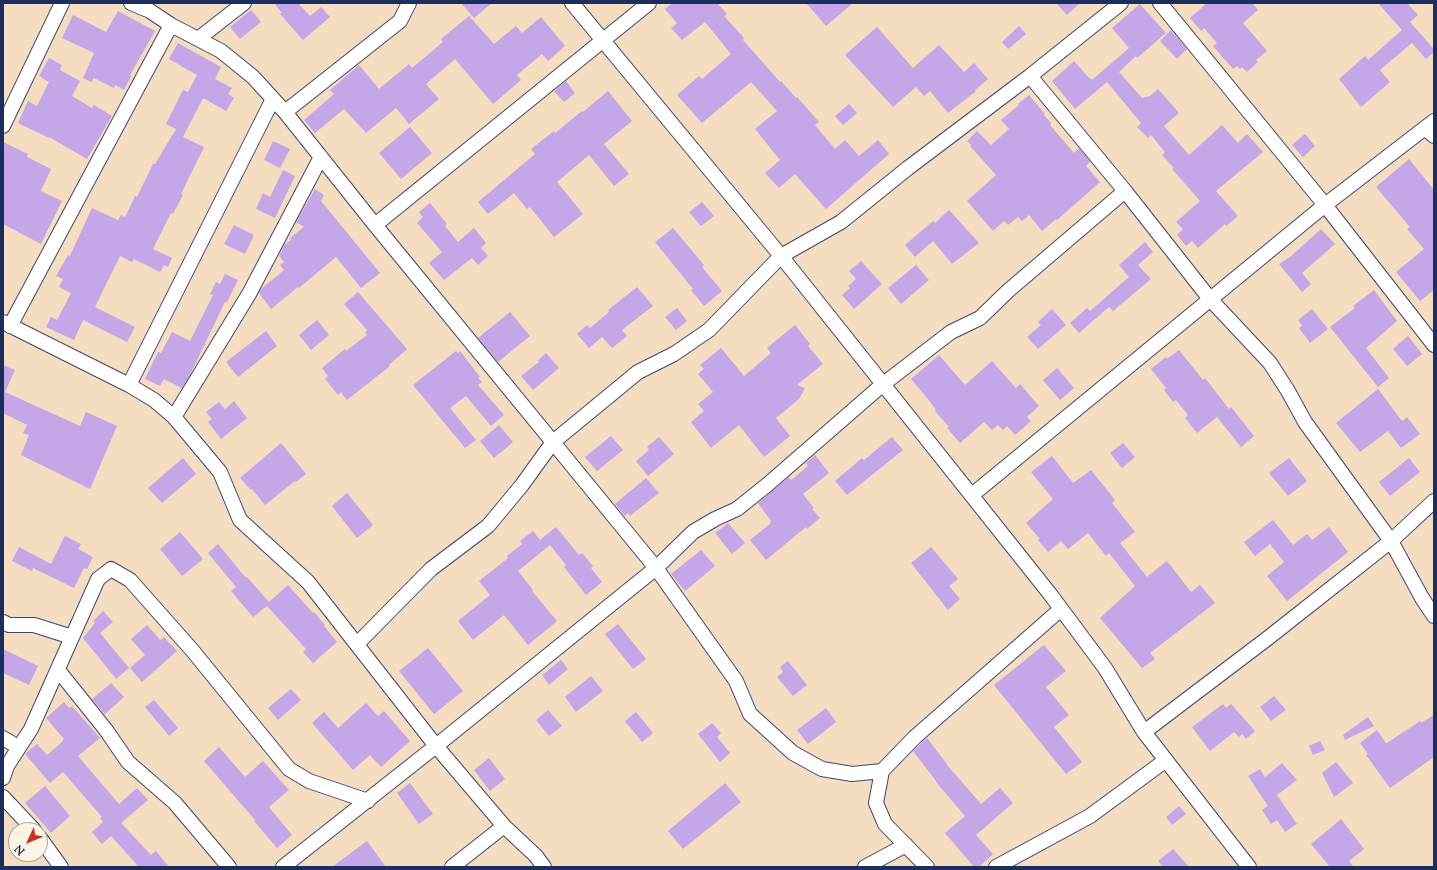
<!DOCTYPE html>
<style>
body{margin:0}
#map{position:relative;width:1437px;height:870px;overflow:hidden;background:#f5ddc2;font-family:"Sorts Mill Goudy",serif}
canvas{display:block}
.frame{position:absolute;inset:0;border:4px solid #1b2f5e;pointer-events:none}
.north{position:absolute;left:8px;top:822px;width:40px;height:40px;box-sizing:border-box;background:#fcf5e5;border:1px solid #a2a6af;border-radius:50%;rotate:226deg;font-size:11px;font-weight:700;line-height:16px;text-align:center;color:#1b2f5e}
.north::after{content:'';display:block;margin:auto;width:14px;height:18px;background:#c8321e;clip-path:polygon(50% 0,100% 100%,50% 72%,0 100%)}
</style>
<div id="map">
<canvas width="1437" height="870"></canvas>
<div class="frame"></div>
<div class="north">N</div>
</div>
<script>
const ctx = document.querySelector('canvas').getContext('2d');
ctx.lineJoin = 'round';
function fillPath(path, color) { ctx.fillStyle = color; ctx.fill(path, 'evenodd'); }
function trace(path, color, width, dash) { ctx.strokeStyle = color; ctx.lineWidth = width; ctx.lineCap = dash ? 'butt' : 'round'; ctx.setLineDash(dash || []); ctx.stroke(path); }
fillPath(new Path2D(`
 M274,3H298L310,16L321,7L330,17L303,40L280,14L282,13Z
 M461,3H492L474,18Z
 M672,3H717L727,14L724,16L744,38L743,40L780,82L781,81L796,98L797,97L819,122L815,125L835,149L845,140L859,156L878,140L889,154L826,209L795,174L779,188L765,173L780,160L755,129L777,111L751,82L702,123L677,95L699,76L702,79L731,54L705,22L682,40L671,28L677,23L665,9Z
 M806,3H853L826,26Z
 M1056,3H1080L1067,15Z
 M1207,3H1252L1258,10L1243,23L1267,51L1256,60L1258,62L1247,72L1242,67L1240,69L1237,66L1233,69L1213,46L1217,43L1204,28L1201,31L1190,18Z
 M1378,3H1407L1418,15L1410,22L1434,49V52L1426,59L1412,43L1380,70L1390,82L1361,107L1339,79L1365,56L1368,60L1402,30Z
 M1140,4L1166,33L1137,58L1136,56L1119,72L1142,98L1150,96L1158,89L1179,113L1164,126L1189,155L1222,125L1238,143L1247,134L1263,152L1216,191L1238,216L1226,226L1225,224L1198,248L1192,241L1186,246L1177,235L1183,229L1176,222L1200,201L1172,169L1174,168L1162,155L1165,152L1151,135L1148,138L1137,127L1141,123L1107,82L1075,109L1052,81L1074,61L1090,79L1091,78L1092,80L1129,48L1112,28Z
 M251,10L261,22L240,39L230,27Z
 M118,11L155,31L130,75L131,76L124,90L115,85L114,88L94,78L91,82L83,78L94,53L62,38L73,15L106,32Z
 M469,16L494,44L516,26L522,33L541,17L565,46L548,61L542,54L517,75L521,80L493,104L455,59L426,84L439,99L409,124L396,108L366,133L344,109L315,133L304,120L334,94L330,90L359,65L379,89L409,64L412,68L443,42L441,39Z
 M1019,26L1026,34L1008,49L1002,42Z
 M877,27L913,68L939,45L964,72L974,63L988,79L975,90L976,91L948,113L930,91L924,96L916,87L893,107L845,55Z
 M1171,30L1187,49L1177,59L1160,41Z
 M178,43L221,67L215,79L232,88L228,94L234,98L226,111L203,98L183,137L204,147L181,194L183,195L173,214L171,213L153,249L172,258L168,267L164,265L160,272L134,259L132,262L120,256L95,307L135,327L127,342L83,320L74,340L46,327L51,317L57,320L71,293L59,287L63,279L56,276L68,255L70,256L92,208L118,220L121,215L125,217L135,196L137,197L153,164H155L176,129L166,124L183,90L188,92L197,75L169,59Z
 M49,58L62,65L60,70L80,81L72,96L92,108L94,105L112,116L87,159L49,137V138L18,123L28,101L37,106L49,82L39,76Z
 M566,81L575,93L564,102L554,91Z
 M608,91L632,121L604,144L629,174L614,186L589,155L557,182L583,214L554,237L530,207L527,209L514,193L488,214L478,202L535,154L531,149L554,131L555,133L582,111L583,112Z
 M1029,95L1045,114L1044,115L1051,123L1050,125L1074,153L1079,148L1090,162L1086,166L1100,182L1057,220L1056,219L1042,231L1029,215L1022,221L1018,217L1008,225L1004,221L993,231L967,201L996,175L970,146L971,145L967,141L977,131L991,145L1009,129L1001,120L1019,105L1018,104Z
 M849,104L857,113L843,125L835,116Z
 M410,127L432,153L401,179L379,153Z
 M1305,134L1315,146L1303,157L1292,145Z
 M273,141L290,149L280,168L264,160Z
 M3,142L28,154L27,157L51,169L41,191L62,201L41,244L3,224Z
 M1409,159L1434,190V290L1420,301L1396,272L1424,249L1407,229L1410,227L1376,187Z
 M283,170L295,176L275,218L256,209L263,193L270,197Z
 M315,189L324,195L321,201L380,273L361,288L336,257L299,288L298,287L271,309L259,293L261,289L284,270L280,265L284,262L279,256L284,245L291,240L290,238L304,227L296,222Z
 M702,202L714,216L701,226L689,212Z
 M430,203L447,224L445,226L458,242L474,228L486,243L481,248L488,256L478,265L472,258L444,280L429,263L442,252L417,223L423,217L419,212Z
 M949,210L979,243L952,264L933,241L915,257L905,245L933,221L935,223Z
 M234,225L254,235L245,254L224,244Z
 M673,228L704,265L702,267L722,291L704,306L691,290L693,289L655,242Z
 M1321,229L1335,244L1302,273L1311,284L1302,292L1279,264L1290,257Z
 M1145,242L1153,252L1138,265L1151,279L1113,311L1109,307L1079,333L1070,323L1087,308L1090,311L1129,277L1119,265Z
 M861,261L882,284L854,309L842,295L850,288L848,286L856,279L849,271Z
 M916,265L929,280L901,304L888,288Z
 M225,274L238,280L227,302H225L189,377L182,388L164,379L160,386L145,379L158,352L161,353L172,332L190,341L213,295L210,294L216,282L220,284Z
 M637,287L653,306L622,330L627,336L612,348L602,337L589,348L577,334L587,325L590,328L609,312L608,310Z
 M1374,290L1397,321L1366,348L1389,378L1378,387L1330,327L1355,308L1353,306Z
 M358,292L407,349L389,365L390,366L347,400L341,392L338,395L325,379L328,376L322,368L345,349L346,351L367,335L365,333L367,330L344,304Z
 M677,308L687,321L676,330L665,317Z
 M1052,309L1066,325L1038,349L1027,337L1041,325L1038,322Z
 M1312,309L1328,329L1310,343L1299,328L1302,326L1298,320Z
 M510,312L530,336L498,362L478,338Z
 M317,320L329,335L311,350L299,335Z
 M795,325L810,344L808,346L823,364L797,385L805,388L799,399L776,418L790,436L764,457L739,425L711,448L691,422L704,411L698,404L713,392L698,374L704,369L700,365L721,348L744,376L771,353L767,348Z
 M266,331L277,346L238,377L226,362Z
 M1408,336L1422,354L1407,366L1393,349Z
 M1179,350L1203,380L1205,378L1229,409L1231,407L1254,436L1241,447L1217,417L1197,433L1185,418L1188,415L1176,400L1173,402L1164,390L1166,388L1151,369L1166,357L1167,359Z
 M456,351L458,353L460,351L480,377L478,378L482,382L478,385L504,415L491,426L466,396L450,408L476,440L465,448L413,385Z
 M546,353L559,368L533,390L521,376L539,362L538,360Z
 M939,355L965,385L992,361L1016,388L1020,384L1039,406L1027,417L1031,421L1015,435L1007,426L1003,430L998,425L992,430L984,422L960,443L947,428L949,427L935,411L936,410L928,399L911,379Z
 M3,365L15,370L5,392L80,426L86,412L117,426L90,489L21,455L29,435L23,433L27,425L3,413Z
 M1057,368L1074,388L1060,400L1043,380Z
 M1378,389L1402,421L1407,417L1420,434L1401,448L1388,431L1360,452L1336,423Z
 M234,401L247,418L221,439L208,422L212,419L206,412L219,402L225,409Z
 M499,425L513,442L494,458L480,441Z
 M611,436L623,450L597,471L585,457Z
 M659,437L674,454L648,476L636,461L649,450L647,447Z
 M892,437L903,450L847,495L835,481L862,458L864,460Z
 M281,443L306,474L296,482L295,481L265,505L252,489L251,490L240,478Z
 M1123,443L1135,457L1122,468L1110,453Z
 M815,455L829,473L803,494L814,508L812,509L820,518L807,529L806,527L766,560L750,540L771,523L770,522L771,521L758,503L789,477L791,480L808,466L806,463Z
 M1052,456L1073,483L1091,470L1115,500L1112,503L1135,532L1120,543L1147,577L1167,561L1191,592L1200,585L1215,603L1150,653L1155,659L1142,668L1100,618L1135,586L1109,553L1106,556L1088,533L1068,549L1061,541L1048,552L1038,540L1040,539L1026,523L1053,499L1031,472Z
 M183,458L196,474L162,503L148,488Z
 M1289,458L1307,481L1288,496L1269,473Z
 M1409,458L1420,472L1390,496L1379,482Z
 M646,478L659,493L630,516L628,513L625,516L615,504Z
 M347,493L373,525L357,538L332,506Z
 M1273,520L1293,545L1307,534L1312,540L1329,527L1348,552L1287,601L1267,576L1284,562L1270,544L1255,556L1244,542Z
 M728,523L745,543L732,554L715,533Z
 M556,527L579,555L582,553L593,566L591,568L602,582L586,595L564,567L566,565L550,545L518,571L533,590L532,591L557,621L528,645L504,615L473,640L458,621L490,595L479,581L508,558L507,556L522,544L520,541L533,531L540,540Z
 M180,532L203,559L182,576L160,549Z
 M65,536L81,544L78,549L93,557L87,569L84,568L74,588L33,568L32,571L12,561L19,547L51,564Z
 M218,544L246,578L247,577L269,602L288,585L313,613L314,612L325,625L324,626L337,642L313,663L303,652L306,649L267,606L253,617L231,591L236,587L208,553Z
 M931,547L958,579L949,586L960,599L948,610L911,563Z
 M701,550L715,566L685,591L671,574Z
 M103,611L113,622L100,633L129,668L116,679L83,638L95,623L93,621Z
 M618,624L646,659L633,669L605,634Z
 M147,625L160,640L164,637L177,651L142,682L130,668L145,655L131,639Z
 M1044,645L1066,671L1046,687L1069,715L1054,727L1082,762L1066,774L994,685Z
 M428,648L463,691L434,714L399,671Z
 M3,649L38,666L29,685L3,673Z
 M561,660L568,669L549,685L542,675Z
 M788,661L807,685L793,696L777,677L783,672L780,667Z
 M591,676L603,691L576,712L565,697Z
 M111,683L124,697L105,714L92,699Z
 M291,689L301,700L278,720L268,708Z
 M1274,696L1286,710L1271,721L1260,707Z
 M154,700L178,728L169,736L145,707Z
 M64,702L69,708L72,706L100,738L78,756L119,804L137,788L148,800L121,823L151,855L156,851L169,867H139L111,836L102,844L92,832L103,822L100,818L102,817L63,772L50,783L25,754L37,744L47,755L62,742L64,739L46,718Z
 M366,703L378,716L384,711L410,741L381,767L370,755L353,770L312,723L324,712L338,728Z
 M1223,704L1226,708L1231,704L1255,731L1246,739L1242,734L1239,737L1234,732L1210,751L1192,727Z
 M826,708L836,722L808,744L797,730Z
 M548,710L562,726L549,736L536,720Z
 M636,712L653,733L642,742L625,721Z
 M1434,715V757L1390,788L1366,755L1368,754L1360,743L1377,730L1386,743H1387L1420,721L1421,723Z
 M1368,717L1374,726L1345,740L1343,735Z
 M712,723L721,733L717,737L730,753L720,762L698,734Z
 M927,738L947,764V765L981,804L1000,788L1013,803L976,835L993,854L979,867H974L945,833L965,816L936,782V781L913,751Z
 M1320,741L1325,750L1313,755L1309,746Z
 M219,747L245,777L263,761L289,790L269,807L292,835L277,848L254,821L255,820L204,761Z
 M489,758L505,779L490,791L474,770Z
 M1336,762L1353,783L1334,797L1322,773Z
 M1282,763L1297,780L1277,795L1297,824L1285,832L1277,820L1271,824L1262,810L1268,806L1248,776L1260,769L1265,777Z
 M410,783L433,814L419,824L397,793Z
 M725,783L741,802L683,849L668,831Z
 M45,786L70,816L51,833L25,803Z
 M1179,806L1186,814L1172,825L1166,817Z
 M1341,819L1364,849L1349,861L1354,867H1330L1311,844Z
 M367,841L386,867H332Z
 M1173,849L1189,867H1163L1158,861Z`), '#c5a6e6');
const minor = new Path2D(`
 M131,3L150,11L171,25L221,51L253,77L285,112L375,225L656,568L736,681L750,714L793,753L822,769L852,774L882,771
 M572,3L781,256L1050,594L1105,668L1144,732L1249,867
 M1160,3L1325,205L1434,345
 M198,39L244,3
 M1030,76L1125,191L1210,299L1270,363L1288,391L1305,422L1391,541L1422,598L1434,616
 M285,112L400,21L409,3
 M3,126L62,3
 M1425,128L1434,136
 M375,225L649,3
 M3,322L129,385L154,400L174,417L220,472L240,520L308,582L436,746L504,826L536,856L544,867
 M10,326L171,25
 M129,385L273,99
 M174,417L249,294L321,157
 M972,495L1325,205L1434,121
 M3,622L9,625H34L72,637
 M357,644L431,569L488,526L522,485L553,442L638,372L674,354L709,330L781,256L841,222L908,168L1030,76L1121,3
 M58,670L106,730L128,762L175,803L229,867
 M1144,732L1268,638L1391,541L1434,501
 M3,738L18,747
 M3,778L7,766L31,729L98,579L111,569L130,580L192,650L289,769L309,781L368,801
 M3,797L34,830
 M40,838L61,867
 M283,867L436,746L656,568L693,532L715,519L737,509L767,485L882,385L951,332L980,318L1009,290L1125,191
 M452,867L504,826
 M865,867L906,845
 M927,867L885,824L876,803L882,771L915,737L1061,609
 M996,867L1090,816L1166,760`);
trace(minor, '#3c496d', 16);
trace(minor, '#fff', 14);
</script>
